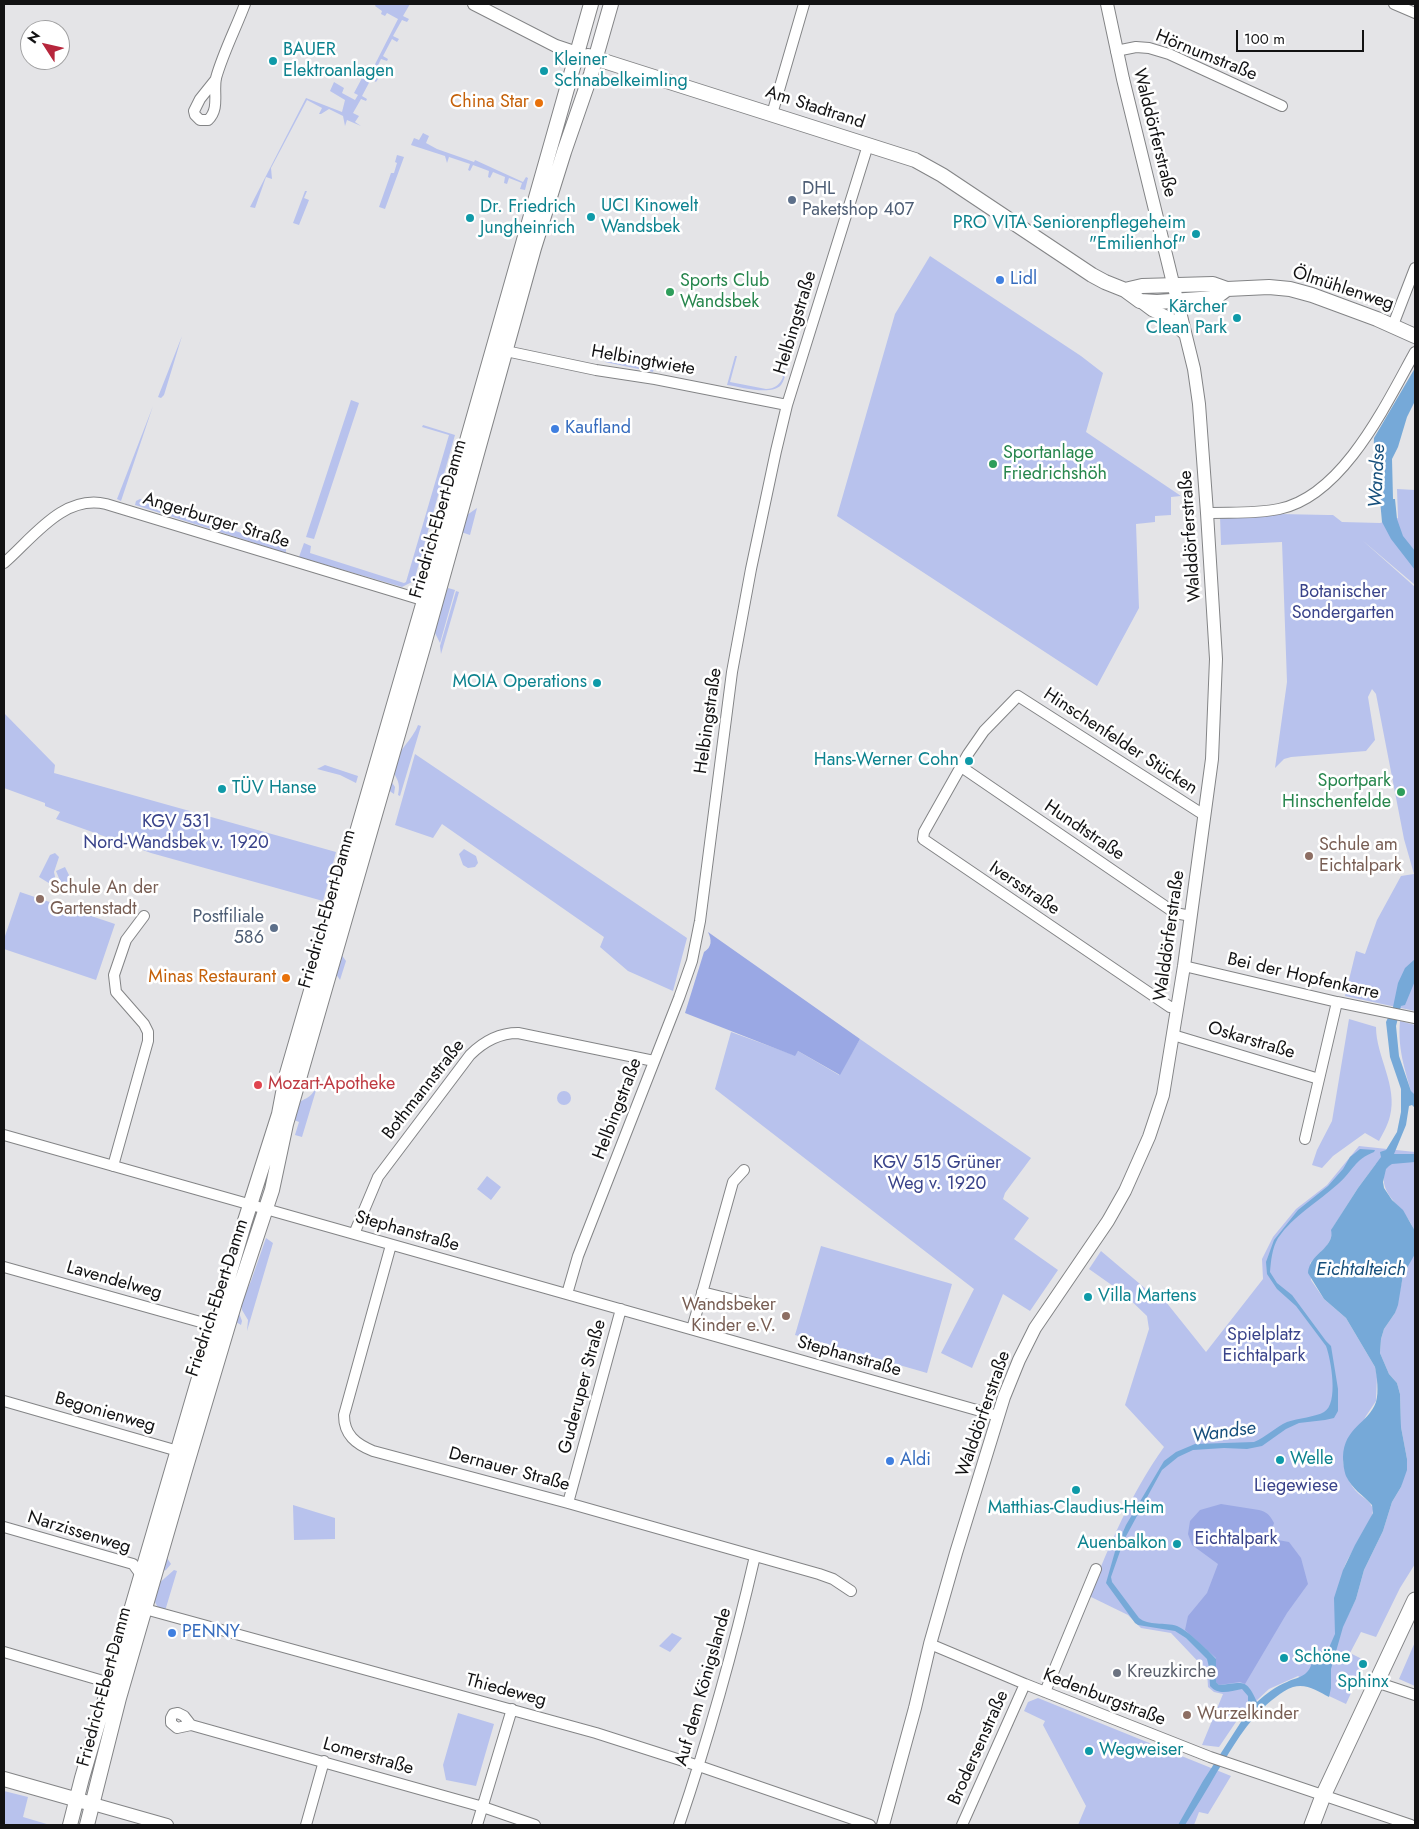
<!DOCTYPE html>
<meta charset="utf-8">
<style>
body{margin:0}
#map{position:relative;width:1419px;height:1829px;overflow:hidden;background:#e4e4e7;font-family:Jost,sans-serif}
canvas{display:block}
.frame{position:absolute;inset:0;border:5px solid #121213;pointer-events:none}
.north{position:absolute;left:20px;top:20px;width:50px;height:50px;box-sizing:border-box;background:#fff;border:1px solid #a0a0a1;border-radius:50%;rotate:305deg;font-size:14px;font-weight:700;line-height:20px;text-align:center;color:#121213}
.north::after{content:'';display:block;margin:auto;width:18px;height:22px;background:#b7263c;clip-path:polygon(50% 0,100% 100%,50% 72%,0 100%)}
.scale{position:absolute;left:1236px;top:30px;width:128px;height:22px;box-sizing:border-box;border:2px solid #121213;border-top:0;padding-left:6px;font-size:15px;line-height:18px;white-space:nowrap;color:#121213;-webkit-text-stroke:4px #fff;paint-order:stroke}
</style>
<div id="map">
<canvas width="1419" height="1829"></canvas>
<div class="frame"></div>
<div class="north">N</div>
<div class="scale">100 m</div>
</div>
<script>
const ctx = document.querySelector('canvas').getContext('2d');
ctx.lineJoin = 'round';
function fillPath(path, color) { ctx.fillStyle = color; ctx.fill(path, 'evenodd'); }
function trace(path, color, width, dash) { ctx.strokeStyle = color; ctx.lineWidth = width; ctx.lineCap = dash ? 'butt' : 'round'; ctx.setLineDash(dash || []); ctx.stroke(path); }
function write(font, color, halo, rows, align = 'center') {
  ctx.font = font + ' Jost,sans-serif'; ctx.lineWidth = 5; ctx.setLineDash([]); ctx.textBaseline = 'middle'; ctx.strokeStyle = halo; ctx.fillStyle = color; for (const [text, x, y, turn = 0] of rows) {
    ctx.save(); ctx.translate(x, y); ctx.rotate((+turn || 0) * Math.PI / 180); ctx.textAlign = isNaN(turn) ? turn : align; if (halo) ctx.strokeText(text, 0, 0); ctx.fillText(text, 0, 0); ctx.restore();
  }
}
fillPath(new Path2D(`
 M376,4H410L403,16L409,19L407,22L402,20L393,36L399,39L397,42L392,39L383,56L388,59L387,61L381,59L373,76L378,79L376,82L371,79L362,96L367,99L366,101L361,99L353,113L359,116L355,122L361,126L347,120L345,126L343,116L329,109L321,114H319L322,108L307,100L271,168L272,179L266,177L255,208L250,207L306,98L342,112L345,100L330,91L334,82L344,88L342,93L355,100L358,95L354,93L362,78L367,80L398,19L387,13L385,16L381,14L382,11L375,6Z
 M423,133L429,136L426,143L437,149L474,162L475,160L523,182L526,177L528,178L525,190L520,189L522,183L509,178L507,184L504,183L505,177L493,172L490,178L488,177L489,171L473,165L470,171L468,170L470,164L449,157L447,163L445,156L411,145L414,138L419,140Z
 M397,155L404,157L385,209L379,207L391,173H394L397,163L395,162Z
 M305,191H307L304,198L309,200L299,225L293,223Z
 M930,256L1081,356L1103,373L1086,432L1181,496L1171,497V515L1155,516V522L1136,524L1139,608L1097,686L837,516L895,314Z
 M182,336L164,395L161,398L158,397Z
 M607,356L654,368L653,372L605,362Z
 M735,356H737L730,382L766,389C774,389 780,385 783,377L779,371L780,368L787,370C785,375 784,381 781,385C771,396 741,387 727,385Z
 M351,400L359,403L314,539L306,537Z
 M153,406L121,501L117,499Z
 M423,425L455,435L414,581L402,587L299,557L304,543L311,546L310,553L404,583L406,582L449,435L422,427Z
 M1397,489L1415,490V585L1362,540L1415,587V1011L1345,996L1356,951L1365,954L1377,920L1401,876L1414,874L1404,839L1376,694L1372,689L1368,697L1375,740L1366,751L1291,757L1284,759L1275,768L1287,682L1282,542L1221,545L1220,516L1279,514L1328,515H1333L1342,522L1380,523L1398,518Z
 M140,499L286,548V553L135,505L136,501Z
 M477,508L470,535L461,532L467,515Z
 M448,588L455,590L440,643L434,631L443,599Z
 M456,591L459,592L441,654L440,646Z
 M4,713L55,765L54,773L336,852L323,901L151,853L56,819L60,812L45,806V803L4,788Z
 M418,725L421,726L400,796L398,795C402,779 393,778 394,768C397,750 412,741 418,725Z
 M415,754L687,938L673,991L628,971L600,947L604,937L442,824L433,838L395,825Z
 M325,765L358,776L356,783L340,775L317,769Z
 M389,778L395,787L394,794L388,790L341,954L346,961L340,980L336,974L305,1081L310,1086L303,1090L301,1087Z
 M464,849L476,856L478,863L475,867L468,868L463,865L459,854Z
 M55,853L59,857L54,872L56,881L52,885L39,877L50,855Z
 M65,867L73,883L63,888L56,871Z
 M20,892L115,924L96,980L4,949V939Z
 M1349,1019L1376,1027C1376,1056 1398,1086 1390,1116C1388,1125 1383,1133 1379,1141L1365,1133L1333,1156L1322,1168L1312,1165L1317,1150L1332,1121Z
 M1400,1021L1415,1025V1104C1407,1076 1397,1051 1400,1021Z
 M731,1032L794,1055L798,1051L839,1075L860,1039L1031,1158L1005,1193L1003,1199L1029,1218L1014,1239L1058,1270L1030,1311L1003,1294L972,1368L941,1353L974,1289L715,1089Z
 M316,1087H317L302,1137L295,1135L299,1122L294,1120C296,1092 308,1106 316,1087Z
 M557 1098a7 7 0 1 1 14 0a7 7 0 1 1-14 0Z
 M1359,1146L1415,1152V1236C1413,1212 1380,1199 1384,1175L1376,1164L1358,1188L1332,1229C1334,1242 1319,1255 1310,1263L1311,1280L1324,1299L1346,1318L1375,1367L1377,1376L1376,1401L1366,1416L1343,1461C1345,1473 1349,1485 1359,1494C1365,1499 1370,1501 1373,1509C1373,1524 1350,1551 1344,1568C1340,1579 1343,1614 1342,1627L1356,1599L1364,1570L1383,1531L1392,1502L1401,1487L1407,1459L1401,1427L1400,1394L1397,1383L1389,1374L1380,1353L1381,1339L1384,1329L1395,1313L1403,1276L1415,1251V1564L1400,1588L1376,1637L1361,1632L1350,1653L1362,1659L1358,1667L1362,1669L1346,1704L1329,1696L1298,1676L1269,1689L1240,1716L1219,1747L1202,1745L1223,1694L1214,1692L1208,1687L1207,1671L1171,1633L1141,1628L1128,1615L1089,1596C1110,1544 1131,1493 1164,1447L1125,1405L1149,1329L1147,1316L1123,1293L1089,1269L1101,1251L1153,1295L1158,1292L1206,1352L1263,1279L1262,1259L1273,1237L1296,1209L1327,1185Z
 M487,1176L501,1187L491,1200L477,1189Z
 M266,1238L273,1243L247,1331L248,1320L242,1310L241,1303L251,1281Z
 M821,1246L952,1284L927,1373L795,1335Z
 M239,1313L242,1321L241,1325L236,1322L167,1558L171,1564L166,1570L160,1572Z
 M293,1505L335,1518V1539L294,1540Z
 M174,1570L177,1571L165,1611L158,1608L154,1600L157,1585Z
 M672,1633L682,1638L670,1652L659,1646Z
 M1415,1642V1686L1399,1679Z
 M1038,1698L1231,1776L1208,1814L1199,1812L1194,1825H1078L1086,1806L1043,1725L1045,1721L1024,1711L1028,1702Z
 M458,1713L494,1724L476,1786L446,1780L443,1765Z
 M4,1791L28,1797L23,1817L50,1825H4Z`), '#b8c2ed');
fillPath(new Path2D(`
 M708,932L860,1039L840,1075L798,1051L795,1056L685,1013L704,952C712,947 712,940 708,932Z
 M1221,1504L1259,1510C1267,1512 1270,1515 1274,1523L1270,1535L1272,1539L1289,1542L1301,1558L1308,1584L1287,1613L1245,1684L1240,1682L1219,1685L1216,1682V1658L1185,1630L1188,1616L1207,1593L1218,1564L1192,1545L1188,1534L1190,1521L1200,1510Z`), '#9aa8e4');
fillPath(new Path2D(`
 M1415,368V401L1407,417L1398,447L1392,459L1393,499H1395L1397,519L1403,536L1415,551V570L1391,539L1382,522L1380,500L1383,498L1385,460C1376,453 1373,449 1374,438Z
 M1415,959V981L1405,1005L1401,1006L1396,1026L1399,1056L1411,1091L1415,1095V1108L1412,1105L1409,1106L1406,1125L1394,1154H1415V1162L1392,1164L1389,1166L1386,1169L1383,1182L1384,1188L1392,1200L1403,1210L1415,1231V1254L1403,1275L1398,1305L1395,1313L1384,1329L1381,1339L1380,1353L1389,1374L1397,1383L1400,1394L1401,1427L1407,1459V1470L1401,1487L1392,1502L1383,1531L1364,1570L1356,1599L1343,1627L1331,1669V1688L1329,1697C1318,1691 1306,1683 1293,1687C1287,1689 1281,1693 1276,1697C1249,1717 1235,1744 1217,1772C1207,1790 1196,1807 1185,1825H1178L1203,1781L1248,1711V1696L1242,1689C1230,1691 1219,1696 1210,1686L1209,1667L1207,1659L1186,1638L1175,1631L1138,1625L1135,1623L1106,1583L1116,1548L1126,1525L1164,1461L1176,1452L1195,1444L1254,1442C1266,1437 1276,1427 1287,1422C1298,1418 1316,1417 1324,1412C1339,1404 1331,1359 1326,1346L1296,1306L1277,1289L1267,1274L1266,1262L1274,1240L1298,1210L1328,1186L1343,1169L1350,1157L1360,1149L1375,1150L1374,1152C1355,1159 1352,1172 1338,1184C1318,1202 1293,1216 1278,1238C1272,1248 1271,1261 1270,1272L1277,1283L1292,1295L1326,1341L1331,1346L1338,1389V1411L1334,1418L1325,1420L1299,1423L1286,1429L1262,1446L1247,1449L1224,1448L1193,1450L1178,1457L1162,1470L1151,1490L1124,1540L1111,1577L1112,1582L1139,1618C1148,1626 1165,1622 1177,1626C1187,1630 1208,1650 1216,1659V1682L1219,1685C1243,1683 1246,1677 1257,1702C1266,1694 1276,1686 1287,1682C1292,1679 1300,1678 1305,1674C1315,1667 1309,1653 1328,1650L1335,1634L1334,1598L1343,1570L1355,1545L1373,1513L1372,1505C1363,1495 1352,1489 1346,1476C1344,1471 1343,1463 1343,1457C1344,1427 1368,1424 1376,1402C1379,1392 1377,1377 1375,1367L1346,1318L1324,1299L1308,1273C1308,1270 1309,1267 1310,1265C1315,1253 1335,1245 1331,1230L1358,1188L1381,1157L1380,1152L1386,1150L1397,1132L1401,1112V1089L1390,1057L1386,1022L1393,1007L1398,983L1405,968Z`), '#76a9d8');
const minor = new Path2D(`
 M1394,4L1415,13
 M1116,51L1136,47L1149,48L1169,54L1282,106
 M216,79L200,99L194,111L195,115L200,120H208C220,109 213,92 216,78C223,53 236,28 245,4
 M772,114L804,4
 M1393,325L1415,268
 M501,350L596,370L655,379L787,405
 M1207,513C1231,512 1256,514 1279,509C1343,496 1386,404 1415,352
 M4,563C33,538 63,494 106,504L429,602
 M960,766L1175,913L1191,916
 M1184,966L1337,1002L1415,1018
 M1177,1008L1170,1007L923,839L924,832L968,754L984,731L1018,696L1204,815
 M1173,1035L1319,1079
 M4,1135L998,1416
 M1305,1139L1337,1002
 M113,1166L148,1041V1032L144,1024L116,992L114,975L126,940L144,916
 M354,1234L378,1177L470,1055C484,1041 499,1033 518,1033L654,1061
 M391,1245L344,1415C344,1435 356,1444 373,1451L568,1503L819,1574L833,1579L851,1591
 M4,1267L204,1323L212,1332
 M702,1292L750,1304
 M567,1294L578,1256L679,998L692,961L700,921L732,672L751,569L776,451L787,405L868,145
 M692,1329L733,1182L744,1170
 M4,1401L178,1451L180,1456
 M568,1503L621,1309
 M4,1527L133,1564L141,1575
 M141,1606L145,1609L596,1733L699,1766L870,1825
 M930,1644L1025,1684L1210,1757L1411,1825
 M4,1652L110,1683L113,1688
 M1376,1682L1415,1695
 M1045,1692L1096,1569
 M191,1725L184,1716L178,1713L173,1714L171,1718V1723L177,1728L191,1725L483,1807L535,1825
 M306,1825L324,1761
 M477,1825L512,1709
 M679,1825C709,1737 734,1647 755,1556
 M962,1825L1025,1684`);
const tertiary = new Path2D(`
 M474,4L556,46L577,53
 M1140,301L1152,310L1169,318L1185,334
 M93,1804L167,1825
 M883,1825L915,1708L930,1644L956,1553L1004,1397L1019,1360L1035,1328L1108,1221L1125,1191L1149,1137L1163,1095L1184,966L1212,759L1216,659L1207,513L1199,404L1194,369L1123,79L1107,4`);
const secondary = new Path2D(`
 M588,56L915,160L942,175L1092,275L1105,282L1125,290L1140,301L1157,302L1215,298L1227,289
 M1125,290L1142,286L1213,284L1227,289L1269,287L1290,289L1312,295L1377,319L1415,336
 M4,1779L85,1802
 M70,1825L82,1778L244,1224L279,1114L286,1077L424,601L457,476L591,4
 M87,1825L119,1698L185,1470L235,1302L272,1190L286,1124L424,644L534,248L564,152L591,74L611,4`);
const primary = new Path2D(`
 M1312,1825L1323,1796L1415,1600`);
trace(minor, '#838486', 12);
trace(tertiary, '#838486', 14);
trace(secondary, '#838486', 16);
trace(primary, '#838486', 17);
trace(minor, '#fff', 10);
trace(tertiary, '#fff', 12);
trace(secondary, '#fff', 14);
trace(primary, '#fff', 15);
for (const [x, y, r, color] of [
 [273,61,5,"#0f9aa8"],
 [544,71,5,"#0f9aa8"],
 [539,103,5,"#e8710a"],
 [792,200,5,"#5c6f8a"],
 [591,217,5,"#0f9aa8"],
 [470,218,5,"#0f9aa8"],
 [1196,234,5,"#0f9aa8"],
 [1000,280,5,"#3f7fe0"],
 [670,292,5,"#2e9e5b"],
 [1237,318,5,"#0f9aa8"],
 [555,429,5,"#3f7fe0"],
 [993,464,5,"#2e9e5b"],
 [597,683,5,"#0f9aa8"],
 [969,761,5,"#0f9aa8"],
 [222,789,5,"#0f9aa8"],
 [1401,792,5,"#2e9e5b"],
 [1309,856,5,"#8d6e63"],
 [40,899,5,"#8d6e63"],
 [274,928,5,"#5c6f8a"],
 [286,978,5,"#e8710a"],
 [258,1085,5,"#e0444e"],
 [1088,1297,5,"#0f9aa8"],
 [786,1316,5,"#8d6e63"],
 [1280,1460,5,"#0f9aa8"],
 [890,1461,5,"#3f7fe0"],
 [1076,1490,5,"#0f9aa8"],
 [1177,1544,5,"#0f9aa8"],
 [172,1633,5,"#3f7fe0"],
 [1284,1658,5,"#0f9aa8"],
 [1363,1664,5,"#0f9aa8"],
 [1117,1673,5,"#6b7280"],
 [1187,1715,5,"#8d6e63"],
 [1089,1751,5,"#0f9aa8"]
]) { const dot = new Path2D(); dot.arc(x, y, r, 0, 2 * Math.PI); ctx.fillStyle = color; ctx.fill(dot); trace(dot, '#fff', 2); }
write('18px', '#0d838f', '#fff', [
 ["BAUER",283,51],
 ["Elektroanlagen",283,72],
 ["Kleiner",554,61],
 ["Schnabelkeimling",554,82],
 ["UCI Kinowelt",601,207],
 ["Wandsbek",601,228],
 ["Dr. Friedrich",480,208],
 ["Jungheinrich",480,229],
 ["PRO VITA Seniorenpflegeheim",1186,224,"right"],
 ["\"Emilienhof\"",1186,245,"right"],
 ["Kärcher",1227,308,"right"],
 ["Clean Park",1227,329,"right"],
 ["MOIA Operations",587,683,"right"],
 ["Hans-Werner Cohn",959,761,"right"],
 ["TÜV Hanse",232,789],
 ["Villa Martens",1098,1297],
 ["Welle",1290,1460],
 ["Matthias-Claudius-Heim",1076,1509,"center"],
 ["Auenbalkon",1167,1544,"right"],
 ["Schöne",1294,1658],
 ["Sphinx",1363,1683,"center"],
 ["Wegweiser",1099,1751]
], 'left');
write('18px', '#121213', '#fff', [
 ["Hörnumstraße",1206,56,22],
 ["Am Stadtrand",815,108,18],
 ["Walddörferstraße",1154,133,76],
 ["Ölmühlenweg",1343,289,18],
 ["Helbingstraße",796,323,-73],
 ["Helbingtwiete",643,361,10],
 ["Friedrich-Ebert-Damm",439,519,-74],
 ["Angerburger Straße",216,521,17],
 ["Walddörferstraße",1191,536,-94],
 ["Helbingstraße",709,721,-82],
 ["Hinschenfelder Stücken",1120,742,33],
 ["Hundtstraße",1084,831,34],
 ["Iversstraße",1024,889,34],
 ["Friedrich-Ebert-Damm",328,909,-74],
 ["Walddörferstraße",1170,936,-82],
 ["Bei der Hopfenkarre",1303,977,13],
 ["Oskarstraße",1251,1041,17],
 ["Bothmannstraße",424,1090,-52],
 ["Helbingstraße",618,1109,-69],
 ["Stephanstraße",407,1232,16],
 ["Lavendelweg",114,1281,16],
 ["Friedrich-Ebert-Damm",218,1298,-72],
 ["Stephanstraße",849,1357,16],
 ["Guderuper Straße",583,1387,-75],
 ["Begonienweg",105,1413,16],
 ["Walddörferstraße",984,1414,-71],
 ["Dernauer Straße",509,1470,15],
 ["Narzissenweg",79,1533,17],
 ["Friedrich-Ebert-Damm",105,1687,-75],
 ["Auf dem Königslande",704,1687,-74],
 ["Thiedeweg",506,1691,15],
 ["Kedenburgstraße",1104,1698,21],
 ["Brodersenstraße",979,1748,-66],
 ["Lomerstraße",368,1757,16]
]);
write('18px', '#c56008', '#fff', [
 ["China Star",529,103],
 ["Minas Restaurant",276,978]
], 'right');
write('18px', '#4e5e75', '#fff', [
 ["DHL",802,190],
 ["Paketshop 407",802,211],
 ["Postfiliale",264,918,"right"],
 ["586",264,939,"right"]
], 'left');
write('18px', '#366cbe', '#fff', [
 ["Lidl",1010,280],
 ["Kaufland",565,429],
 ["Aldi",900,1461],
 ["PENNY",182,1633]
], 'left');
write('18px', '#27864d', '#fff', [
 ["Sports Club",680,282],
 ["Wandsbek",680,303],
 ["Sportanlage",1003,454],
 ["Friedrichshöh",1003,475],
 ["Sportpark",1391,782,"right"],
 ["Hinschenfelde",1391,803,"right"]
], 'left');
write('18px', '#39438a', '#fff', [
 ["Botanischer",1343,593],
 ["Sondergarten",1343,614],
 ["KGV 531",176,823],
 ["Nord-Wandsbek v. 1920",176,844],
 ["KGV 515 Grüner",937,1164],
 ["Weg v. 1920",937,1185],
 ["Spielplatz",1264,1336],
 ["Eichtalpark",1264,1357],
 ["Liegewiese",1296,1487],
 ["Eichtalpark",1236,1540]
]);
write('18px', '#785e54', '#fff', [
 ["Schule am",1319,846],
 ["Eichtalpark",1319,867],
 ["Schule An der",50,889],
 ["Gartenstadt",50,910],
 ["Wandsbeker",776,1306,"right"],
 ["Kinder e.V.",776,1327,"right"],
 ["Wurzelkinder",1197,1715]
], 'left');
write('18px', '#be3a42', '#fff', [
 ["Mozart-Apotheke",268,1085]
], 'left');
write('18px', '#5b616d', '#fff', [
 ["Kreuzkirche",1127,1673]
], 'left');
write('italic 19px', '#164f7c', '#fff', [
 ["Wandse",1378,476,-87],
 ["Eichtalteich",1361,1270],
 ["Wandse",1224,1433,-8]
]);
</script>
